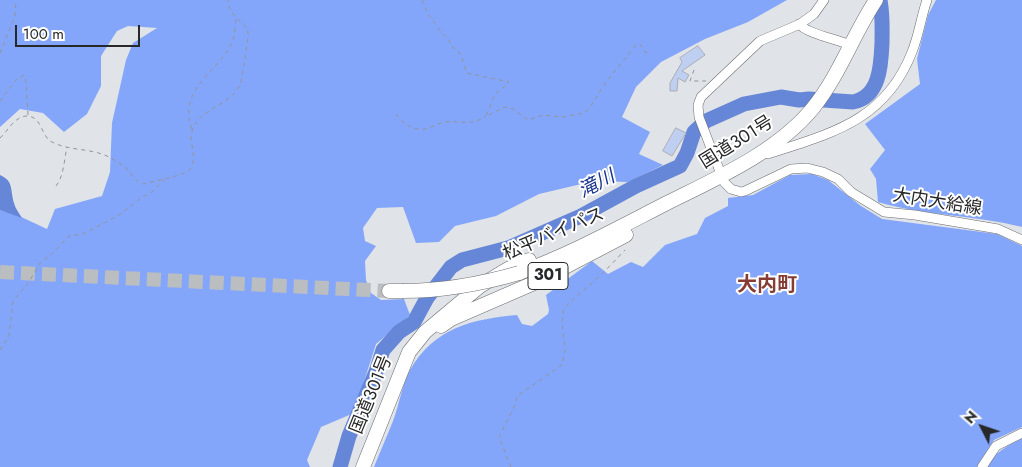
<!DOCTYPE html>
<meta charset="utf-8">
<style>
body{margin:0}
#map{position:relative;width:1022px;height:467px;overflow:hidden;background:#e0e3e7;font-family:Jost,sans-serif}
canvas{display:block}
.north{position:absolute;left:957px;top:402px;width:50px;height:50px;-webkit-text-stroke:4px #fff;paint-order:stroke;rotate:311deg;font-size:14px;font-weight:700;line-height:20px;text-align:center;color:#272829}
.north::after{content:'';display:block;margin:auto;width:18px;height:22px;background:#272829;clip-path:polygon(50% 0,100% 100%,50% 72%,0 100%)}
.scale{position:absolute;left:15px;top:25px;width:125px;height:22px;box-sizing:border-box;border:2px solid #272829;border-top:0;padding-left:6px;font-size:15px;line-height:18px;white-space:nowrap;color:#272829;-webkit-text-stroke:4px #fff;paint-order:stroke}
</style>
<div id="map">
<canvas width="1022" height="467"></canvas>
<div class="north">N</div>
<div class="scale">100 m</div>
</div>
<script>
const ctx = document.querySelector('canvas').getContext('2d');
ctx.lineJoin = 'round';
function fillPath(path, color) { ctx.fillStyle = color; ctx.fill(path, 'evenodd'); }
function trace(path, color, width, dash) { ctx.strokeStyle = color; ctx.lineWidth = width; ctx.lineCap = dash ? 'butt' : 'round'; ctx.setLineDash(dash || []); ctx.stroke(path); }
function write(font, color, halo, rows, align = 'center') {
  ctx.font = font + ' Jost,"Noto Sans JP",sans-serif'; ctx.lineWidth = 4; ctx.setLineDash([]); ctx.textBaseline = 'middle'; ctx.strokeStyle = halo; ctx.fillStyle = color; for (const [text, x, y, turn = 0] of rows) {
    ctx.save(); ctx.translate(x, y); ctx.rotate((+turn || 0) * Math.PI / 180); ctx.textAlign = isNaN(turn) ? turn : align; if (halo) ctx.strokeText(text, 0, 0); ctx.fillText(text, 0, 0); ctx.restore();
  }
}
fillPath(new Path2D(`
 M0,0H787L748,22L705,39L661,62L636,87L622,117L650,132L639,154L663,165L628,182L594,181L539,194L496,216L455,226L439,242L416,243L403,207L377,208L363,228L365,241L376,246L365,261L366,280L371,293L381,300L404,299L410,315L376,344L354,413L321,427L307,460L310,467H0V210L17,215L47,229L55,209L102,196L110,172L112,123L126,60L133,43L157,28L128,26L117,31L101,56V86L87,114L64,132L43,113L20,109L0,127Z
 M936,0H1022V227C975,215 925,216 878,202L876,179L870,169L885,150L865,124L920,84L917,59L928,15Z
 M812,174L828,180L861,206L882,219L997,234L1022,246V427L994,440L977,467H374C380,452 387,436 393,421C399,405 402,385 410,370C434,328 472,319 517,315L522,324L532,326L548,314L549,310L546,295L592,261L608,274L631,262L643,267L665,245L697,234L705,218L728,206V198L753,195L790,175Z
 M1022,438V467H986C995,452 1007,446 1022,438Z`), '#84a6fa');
fillPath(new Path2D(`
 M0,175C14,181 10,190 14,203C15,208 19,213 22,218L0,210Z`), '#6686d7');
trace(new Path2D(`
 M340,467L349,436L376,372L383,350L399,332L414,322L427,298L451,267L462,260L508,248L581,216L636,186L680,166L687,153L694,132L706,121L744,104L781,97L799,100L809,99L853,102C880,97 881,65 882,43C882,26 883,18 880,0`), '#6686d7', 15);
const building = new Path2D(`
 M698,46L705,55L682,71L689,75L685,82L678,78L677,91H670V83L682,62L680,58Z
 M676,128L686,133L672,156L663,151Z`);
fillPath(building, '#bfcff1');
trace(building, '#abadb2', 1);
trace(new Path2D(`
 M0,272L389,291`), '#bbbec1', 14, [14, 7]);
const minor = new Path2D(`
 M824,0L814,14L800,24L760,41L701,97L698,105L699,117L724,182L731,189L741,192L745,191L791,169L807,168L823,172L838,179L851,192L884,212L915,215L998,229L1022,240
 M799,24C807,34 837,39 850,45
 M764,153L768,154C832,133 885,121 912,52C919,35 921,17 927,0
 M982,467L996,446L1022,433`);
const trunk = new Path2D(`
 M519,273C571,254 618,228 667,203C717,178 777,152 813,108C839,76 853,35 876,0
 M389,291H402
 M441,326L451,319L534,283L626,235
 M363,467L409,352L425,332L480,286L508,269L529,260`);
trace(minor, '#6c6e72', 10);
trace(trunk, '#6c6e72', 15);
trace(new Path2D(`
 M422,0L428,14L442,33L449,40L451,46L460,53L467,73L509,82L508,84L495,94L486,116L505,107L513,109L528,120L543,115L563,117L584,113L589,109L606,82L636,45L640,44L645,52L651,54
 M0,53L15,16L16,0
 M694,70L690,81H706
 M0,101L16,80L24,75L26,83L28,115
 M396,114C402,121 408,128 418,129C428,131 435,124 444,122C460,120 471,127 486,116
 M192,129C177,91 215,74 231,45C235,39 235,26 236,19
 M0,138C8,131 14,117 26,116C43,116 40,136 52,142C71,152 95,147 114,160C117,162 121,164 124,166C131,172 134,182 144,184C153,181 182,176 188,171C200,161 188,143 192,131C199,109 228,106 239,87C242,83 248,41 248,34C249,22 229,20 228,0
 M56,186C64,176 64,160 67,147
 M0,350L9,336L13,301L29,282L40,263L51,255L69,236L83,234L119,215L141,198L152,192L165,179
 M511,467L499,437L515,405L517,396L562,365L565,351L562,321L564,308L605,271L625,250`), '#939597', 1, [4, 4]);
trace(minor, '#fff', 9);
trace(trunk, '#fff', 14);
const trunkBridge = new Path2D(`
 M402,291C442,291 481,284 519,273`);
trace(trunkBridge, '#6c6e72', 15, []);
trace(trunkBridge, '#fff', 14);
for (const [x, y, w] of [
 [548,276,40]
]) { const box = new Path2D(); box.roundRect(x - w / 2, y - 13.5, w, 27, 4); ctx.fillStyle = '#fff'; ctx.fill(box); trace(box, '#272829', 1); }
write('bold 16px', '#272829', null, [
 ["301",548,276]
]);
write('18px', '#272829', '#fff', [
 ["国道301号",737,143,-32],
 ["大内大給線",937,203,9],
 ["松平バイパス",554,235,-23],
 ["国道301号",372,395,-68]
]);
write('italic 19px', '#18318f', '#fff', [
 ["滝川",597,185,-27]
]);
write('bold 20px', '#843c35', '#fff', [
 ["大内町",767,286]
]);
</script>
